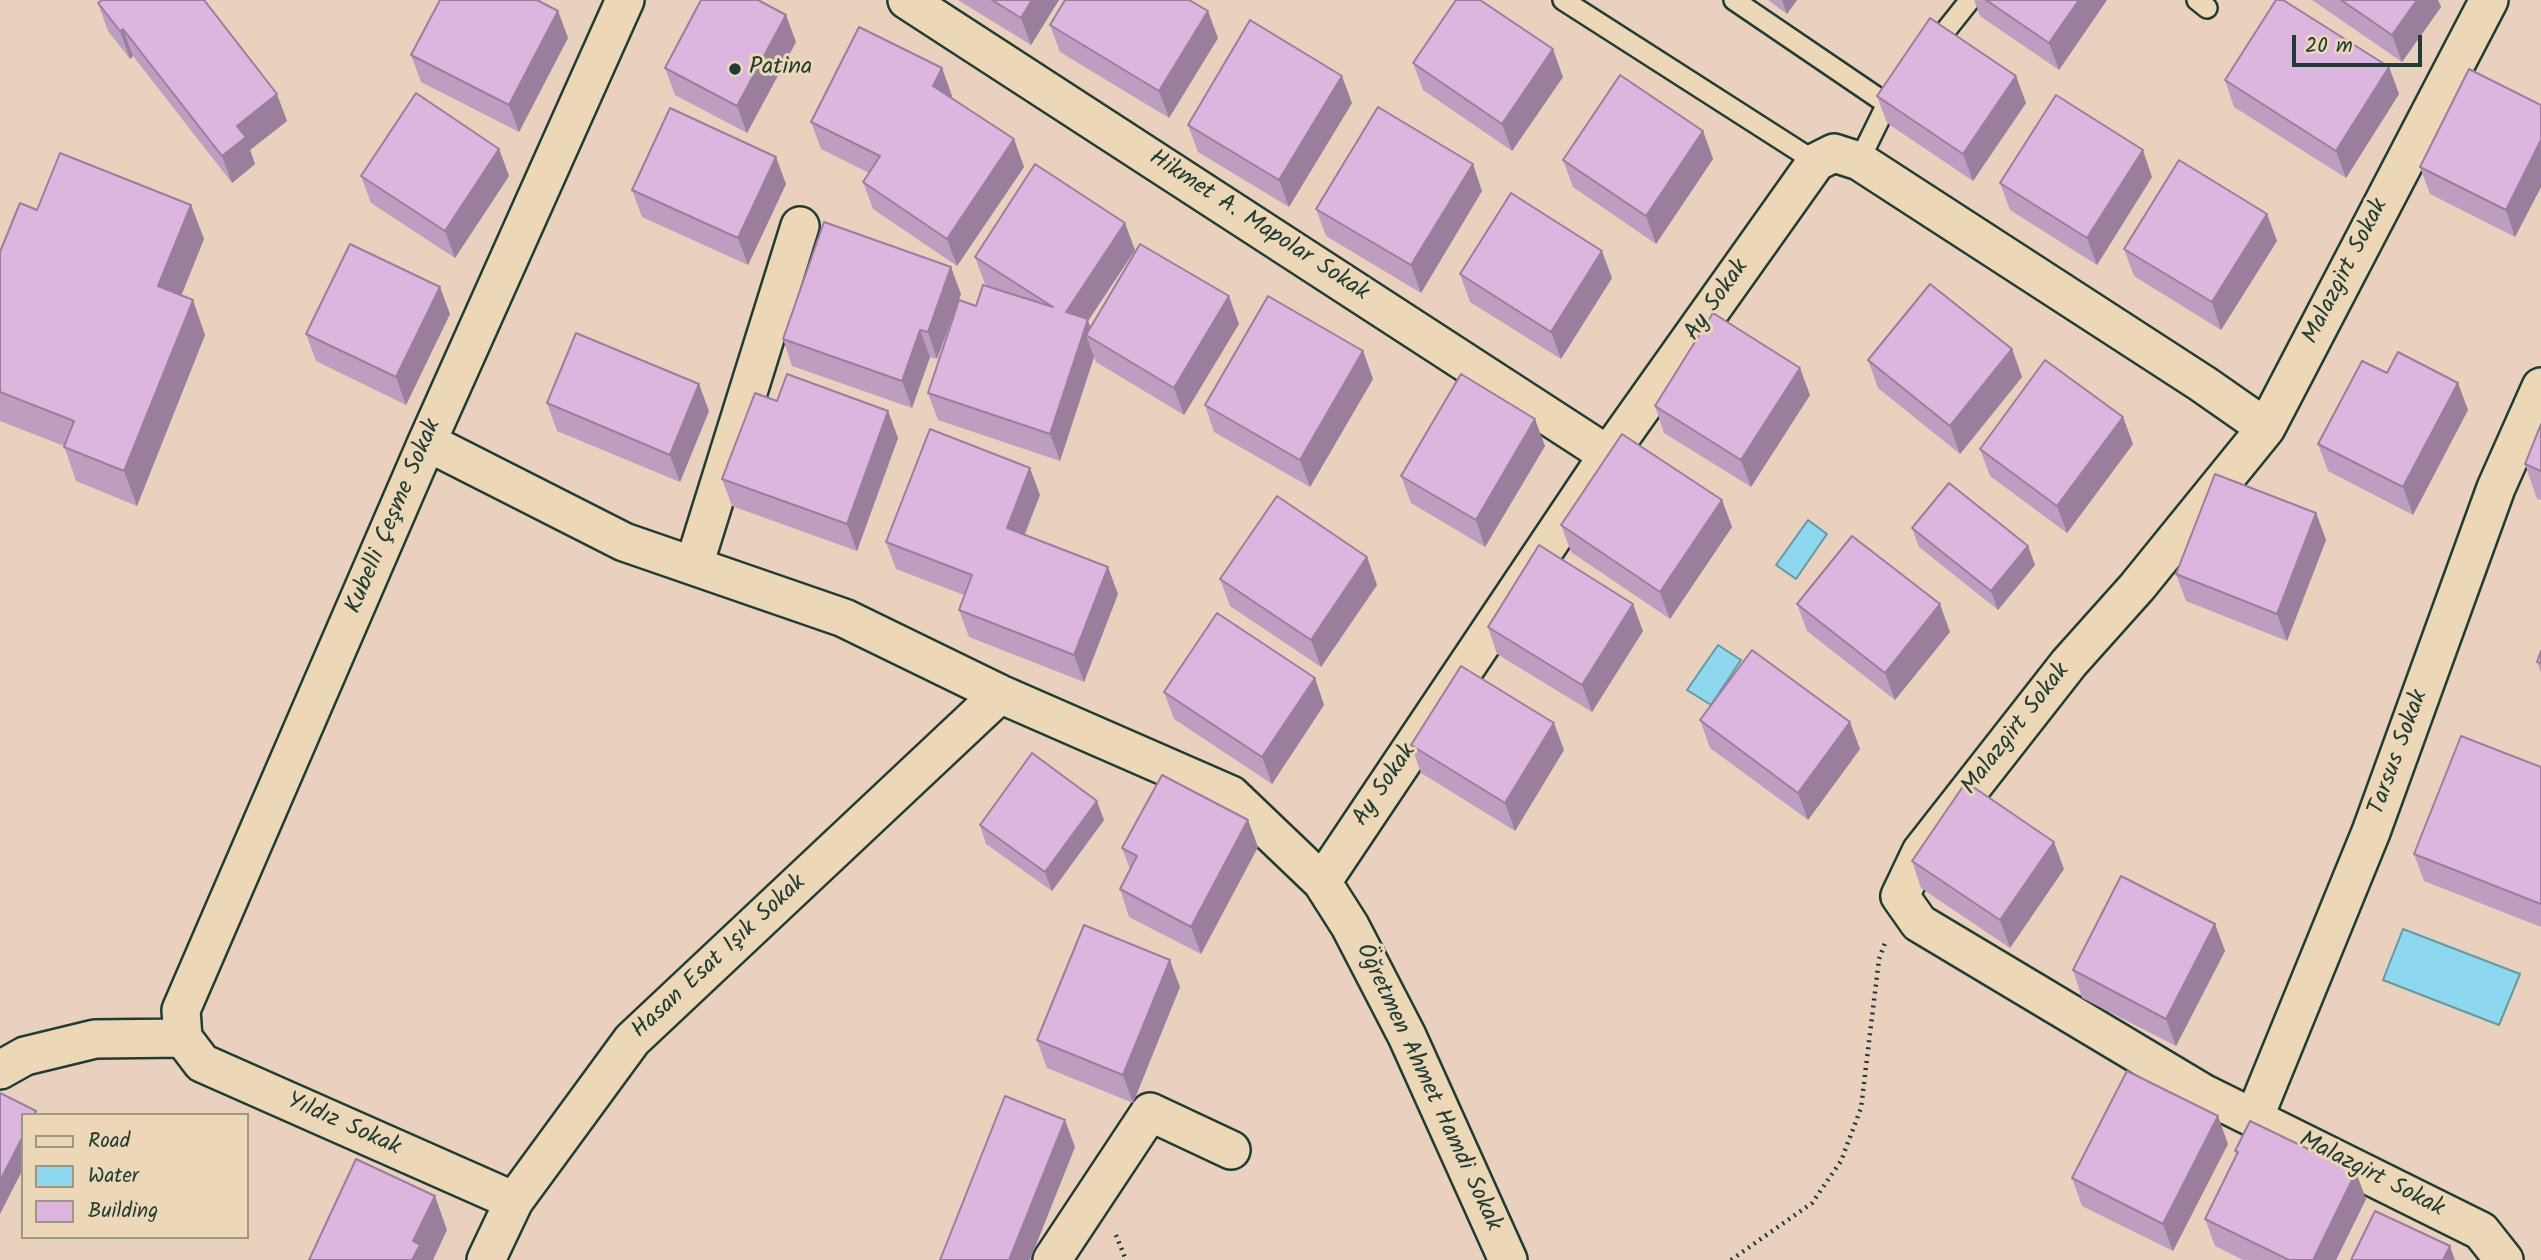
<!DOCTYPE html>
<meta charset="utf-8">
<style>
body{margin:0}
#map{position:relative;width:2541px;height:1260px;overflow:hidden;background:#e9d1be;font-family:Kalam,sans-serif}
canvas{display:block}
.legend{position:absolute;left:21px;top:1113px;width:228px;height:126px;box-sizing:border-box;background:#ecd8b6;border:2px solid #9a9a82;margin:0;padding:9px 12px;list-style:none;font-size:21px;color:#1f3d34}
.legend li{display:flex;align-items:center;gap:14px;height:35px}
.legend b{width:35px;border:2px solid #9a9a82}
.scale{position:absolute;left:2292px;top:35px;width:130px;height:32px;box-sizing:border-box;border:4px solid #1f3d34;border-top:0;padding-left:9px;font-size:21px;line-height:24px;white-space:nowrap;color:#1f3d34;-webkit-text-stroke:5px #ecd8b6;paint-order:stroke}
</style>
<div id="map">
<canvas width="2541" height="1260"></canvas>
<ul class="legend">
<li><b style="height:9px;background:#ecd8b6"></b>Road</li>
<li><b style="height:19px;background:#8ed8ef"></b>Water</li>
<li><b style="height:19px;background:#dcb6df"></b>Building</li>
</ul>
<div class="scale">20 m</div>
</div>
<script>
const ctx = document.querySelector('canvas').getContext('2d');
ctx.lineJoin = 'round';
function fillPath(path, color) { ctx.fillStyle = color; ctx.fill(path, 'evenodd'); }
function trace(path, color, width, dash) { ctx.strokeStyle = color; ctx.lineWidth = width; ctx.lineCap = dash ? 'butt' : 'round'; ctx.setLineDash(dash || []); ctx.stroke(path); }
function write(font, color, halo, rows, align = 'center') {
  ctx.font = font + ' Kalam,sans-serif'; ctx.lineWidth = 6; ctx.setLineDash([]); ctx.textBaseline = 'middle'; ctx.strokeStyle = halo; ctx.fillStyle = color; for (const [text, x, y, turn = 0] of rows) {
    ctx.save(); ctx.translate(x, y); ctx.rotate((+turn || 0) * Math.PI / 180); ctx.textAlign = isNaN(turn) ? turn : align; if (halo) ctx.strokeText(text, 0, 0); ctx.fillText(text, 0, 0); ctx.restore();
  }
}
const water = new Path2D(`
 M1808,520L1827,534L1796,579L1776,565Z
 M1718,645L1741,660L1711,705L1687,690Z
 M2403,929L2520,974L2499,1025L2383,980Z`);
fillPath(water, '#8ed8ef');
trace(water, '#629aa4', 2);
const service = new Path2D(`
 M1563,0L1816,162
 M1734,0L1887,104
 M2197,0L2207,8
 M1931,49L1970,0
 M1859,161L1887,104L1897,91`);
const minor = new Path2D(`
 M907,0L1608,455
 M2489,0L2266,428L2137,587L2069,663L1921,852L1900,896L1919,923L2203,1093L2481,1231L2504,1260
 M427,442L624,542L844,618L1000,694L1231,795L1322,882L1350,926L1407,1036L1508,1260
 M694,565L800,226
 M1322,882L1608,455L1816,162L1834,153L1859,161L2203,384L2266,428
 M183,1038L181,1010L427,442L625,0
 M183,1038L202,1063L514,1201
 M0,1070L25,1056L95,1039L183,1038
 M2254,1118L2371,832L2496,488L2541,387
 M486,1260L514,1201L632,1040L1000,694
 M1052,1260L1150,1112L1231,1150`);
trace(service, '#1f3d34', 24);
trace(minor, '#1f3d34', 42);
trace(new Path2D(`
 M1116,1235L1126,1260
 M1731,1260L1812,1203L1841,1161L1861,1108L1879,959L1885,943`), '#1f3d34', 4.5, [2, 5]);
trace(service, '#ecd8b6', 19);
trace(minor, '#ecd8b6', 37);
fillPath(new Path2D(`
 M100,0H204L287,121L250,150L255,164L232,183L133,56L130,59L108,31L98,3L101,1Z
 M958,0H1059L1031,45Z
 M1768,0H1797L1787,14Z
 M1974,0H2107L2059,70L1980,16Z
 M2312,0H2438L2441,7L2402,62Z
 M558,11L568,38L519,132L421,82L411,55Z
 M1050,25L1218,38L1169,118L1060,52Z
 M796,42L747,133L675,95L665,68Z
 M1413,63L1563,77L1512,151L1423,90Z
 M2389,67L2399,94L2346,178L2234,107L2225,80Z
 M942,68L952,96L951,98L1014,139L1024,167L957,266L873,209L863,182L869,173L821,149L811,122Z
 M2016,76L2026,103L1973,181L1887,123L1877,96Z
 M1352,103L1289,207L1198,152L1188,125Z
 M2541,105V187L2515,237L2430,194L2420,167Z
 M1703,131L1713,159L1656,244L1573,187L1563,160Z
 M499,149L509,176L455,258L371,203L361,176Z
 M2152,177L2097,265L2010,210L2000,183Z
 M786,184L748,265L642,217L632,190Z
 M1482,191L1421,293L1326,236L1316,209Z
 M191,205L204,239L181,296L205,335L137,506L76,481L64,446L0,421V252L37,210Z
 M2267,214L2277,241L2221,330L2134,276L2124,249Z
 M1135,250L1088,321L1091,327L1239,324L1184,415L1096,362L1094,357L1060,461L938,420L928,393L976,306L989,287L985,284L975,257Z
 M1460,274L1612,278L1561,359L1470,302Z
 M961,294L937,359L930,357L912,408L792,366L783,339Z
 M450,314L406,405L316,361L306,334Z
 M2012,349L2022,377L1960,454L1878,388L1868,360Z
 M1363,351L1373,379L1310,487L1214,432L1205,405Z
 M1810,395L1751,487L1664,433L1655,406Z
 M777,401L888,411L898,438L857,551L732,506L722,479Z
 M547,403L709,411L680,482L557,431Z
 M2468,410L2413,515L2328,471L2318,444Z
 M2123,417L2133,444L2067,533L1990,476L1980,449Z
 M2541,424V500L2537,499L2525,464Z
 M1545,446L1485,547L1411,503L1401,476Z
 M1040,495L1025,535L1118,594L1084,682L969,637L959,610L964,595L896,569L886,542Z
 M1722,500L1732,527L1670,619L1571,552L1561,525Z
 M2316,513L2326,540L2287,641L2186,601L2176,574Z
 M1912,528L2028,546L2035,565L1998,610L1919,547Z
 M1367,557L1377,585L1321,667L1230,606L1220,579Z
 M1797,604L1950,632L1895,700L1807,631Z
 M1488,627L1643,631L1592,712L1497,654Z
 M2541,651V673L2537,662Z
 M1315,678L1324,705L1272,784L1174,719L1164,692Z
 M1700,720L1860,749L1808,820L1710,748Z
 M1411,745L1564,750L1515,831L1421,773Z
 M2541,767V927L2424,881L2414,854Z
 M1104,820L1052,891L986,844L980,825Z
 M1258,847L1201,954L1129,917L1120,889L1130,869L1122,848Z
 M1912,861L2064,869L2010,948L1921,888Z
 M2215,924L2225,951L2176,1046L2082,998L2073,970Z
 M1180,987L1133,1103L1047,1068L1037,1040Z
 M2228,1144L2173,1251L2082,1206L2072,1178Z
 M2235,1151L2366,1199L2336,1260H2243L2215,1246L2205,1219L2237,1155Z`), '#bd9dc0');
fillPath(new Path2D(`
 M1032,0H1059L1031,45L1021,18Z
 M1782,0H1797L1787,14Z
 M2079,0H2107L2059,70L2049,43Z
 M2417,0H2438L2441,7L2402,62L2392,35Z
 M558,11L568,38L519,132L509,105Z
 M1208,11L1218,38L1169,118L1159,91Z
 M786,15L796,42L747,133L737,106Z
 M123,29L133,56L130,59L120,31Z
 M1553,49L1563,77L1512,151L1502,124Z
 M2389,67L2399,94L2346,178L2336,151Z
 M942,68L952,96L943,113L933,86Z
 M1342,76L1352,103L1289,207L1279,180Z
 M2016,76L2026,103L1973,181L1963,154Z
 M277,94L287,121L250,150L255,164L232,183L222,156L237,126Z
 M1703,131L1713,159L1656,244L1646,216Z
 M1014,139L1024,167L957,266L947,239Z
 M2541,140V187L2515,237L2506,210Z
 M499,149L509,176L455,258L445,231Z
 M2143,150L2152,177L2097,265L2087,238Z
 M776,157L786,184L748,265L738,238Z
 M1473,164L1482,191L1421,293L1411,265Z
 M191,205L204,239L171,321L158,286Z
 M2267,214L2277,241L2221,330L2212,302Z
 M1125,223L1135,250L1088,321L1095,341L1086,335L1094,357L1060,461L1050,434L1066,312Z
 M1602,251L1612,278L1561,359L1551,332Z
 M951,267L961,294L937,359L928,332Z
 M440,287L450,314L406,405L396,377Z
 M1229,296L1239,324L1184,415L1174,388Z
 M193,300L205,335L137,506L124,471Z
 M920,330L930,357L912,408L902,381Z
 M2012,349L2022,377L1960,454L1950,426Z
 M1363,351L1373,379L1310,487L1300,460Z
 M1800,368L1810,395L1751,487L1741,460Z
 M2458,383L2468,410L2413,515L2403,487Z
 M699,384L709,411L680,482L670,455Z
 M888,411L898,438L857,551L847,524Z
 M2123,417L2133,444L2067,533L2057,506Z
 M1535,419L1545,446L1485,547L1476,520Z
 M1030,468L1040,495L1016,555L1007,528Z
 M1722,500L1732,527L1670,619L1660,592Z
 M2316,513L2326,540L2287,641L2277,614Z
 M2028,546L2035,565L1998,610L1991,591Z
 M1367,557L1377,585L1321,667L1311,640Z
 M1108,567L1118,594L1084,682L1074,655Z
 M1633,604L1643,631L1592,712L1582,685Z
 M1940,604L1950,632L1895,700L1885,673Z
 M1315,678L1324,705L1272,784L1262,757Z
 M1850,722L1860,749L1808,820L1798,793Z
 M1554,723L1564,750L1515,831L1505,803Z
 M1097,801L1104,820L1052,891L1045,872Z
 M1248,820L1258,847L1201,954L1191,927Z
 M2054,842L2064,869L2010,948L2000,920Z
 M2215,924L2225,951L2176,1046L2166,1019Z
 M1170,960L1180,987L1133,1103L1123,1075Z
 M2218,1116L2228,1144L2173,1251L2163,1224Z
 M1065,1120L1075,1147L1030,1260H1009Z
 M23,1136V1169L0,1214V1181Z
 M2356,1172L2366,1199L2336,1260H2313Z
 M435,1196L447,1230L433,1260H412L413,1241Z
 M2450,1246L2455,1260H2443Z`), '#9a7f9c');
const building = new Path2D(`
 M102,0H204L277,94L237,126L246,137L222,156L123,29L120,31L98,3Z
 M440,0H537L558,11L509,105L411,55Z
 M701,0H758L786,15L737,106L665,68Z
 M992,0H1032L1021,18Z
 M1065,0H1189L1208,11L1159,91L1050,25Z
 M1456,0H1480L1553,49L1502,124L1413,63Z
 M1986,0H2079L2049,43Z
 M2276,0H2283L2389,67L2336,151L2225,80Z
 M2341,0H2417L2392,35Z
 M1930,18L2016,76L1963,154L1877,96Z
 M1250,20L1342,76L1279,180L1188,125Z
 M859,27L942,68L933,86L1014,139L947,239L863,182L880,156L811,122Z
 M2469,69L2541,105V140L2506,210L2420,167Z
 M1620,75L1703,131L1646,216L1563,160Z
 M416,93L499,149L445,231L361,176Z
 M2056,95L2143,150L2087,238L2000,183Z
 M1378,107L1473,164L1411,265L1316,209Z
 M670,108L776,157L738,238L632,190Z
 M60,153L191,205L158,286L193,300L124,471L64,447L74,421L0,392V252L20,203L37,210Z
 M2179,160L2267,214L2212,302L2124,249Z
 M1035,164L1125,223L1066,312L1088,319L1050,434L928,393L959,300L976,306L983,285L1053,307L975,257Z
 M1511,193L1602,251L1551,332L1460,274Z
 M824,222L951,267L928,332L920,330L902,381L783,339Z
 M350,244L440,287L396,377L306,334Z
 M1140,244L1229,296L1174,388L1086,335Z
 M1930,284L2012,349L1950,426L1868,360Z
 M1268,296L1363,351L1300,460L1205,405Z
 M1713,313L1800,368L1741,460L1655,406Z
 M576,333L699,384L670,455L547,403Z
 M2398,352L2458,383L2403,487L2318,444L2362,361L2387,373Z
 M2045,360L2123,417L2057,506L1980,449Z
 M787,374L888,411L847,524L722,479L755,393L777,401Z
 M1461,374L1535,419L1476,520L1401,476Z
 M2541,424V471L2525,464Z
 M930,429L1030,468L1007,528L1108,567L1074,655L959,610L972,575L886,542Z
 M1622,434L1722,500L1660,592L1561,525Z
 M2215,474L2316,513L2277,614L2176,574Z
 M1949,483L2028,546L1991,591L1912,528Z
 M1277,496L1367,557L1311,640L1220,579Z
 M1852,536L1940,604L1885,673L1797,604Z
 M1539,545L1633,604L1582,685L1488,627Z
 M1217,613L1315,678L1262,757L1164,692Z
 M1752,650L1850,722L1798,793L1700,720Z
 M2541,651V663L2537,662Z
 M1461,666L1554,723L1505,803L1411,745Z
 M2461,736L2541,767V904L2414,854Z
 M1032,753L1097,801L1045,872L980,825Z
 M1162,775L1248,820L1191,927L1120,889L1137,856L1122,848Z
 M1966,782L2054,842L2000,920L1912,861Z
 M2121,876L2215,924L2166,1019L2073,970Z
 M1084,925L1170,960L1123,1075L1037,1040Z
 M2127,1071L2218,1116L2163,1224L2072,1178Z
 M0,1093L36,1111L34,1115H23V1136L0,1181Z
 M1005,1096L1065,1120L1009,1260H940Z
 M2250,1121L2356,1172L2313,1260H2289L2205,1219L2238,1152L2235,1151Z
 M356,1159L435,1196L413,1241L420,1245L412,1260H309Z
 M2375,1211L2450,1246L2443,1260H2351Z`);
fillPath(building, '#dcb6df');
trace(building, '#9a7f9c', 2);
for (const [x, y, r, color] of [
 [735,69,7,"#1f3d34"]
]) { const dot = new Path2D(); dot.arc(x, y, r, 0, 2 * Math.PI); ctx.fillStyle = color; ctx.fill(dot); trace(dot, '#ecd8b6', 2.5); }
write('24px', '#1f3d34', '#ecd8b6', [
 ["Patina",749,69]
], 'left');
write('24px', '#1f3d34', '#ecd8b6', [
 ["Hikmet A. Mapolar Sokak",1258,227,33],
 ["Malazgirt Sokak",2347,272,-63],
 ["Ay Sokak",1718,301,-55],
 ["Kubelli Çeşme Sokak",395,517,-67],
 ["Malazgirt Sokak",2017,730,-52],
 ["Tarsus Sokak",2400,753,-70],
 ["Ay Sokak",1386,786,-56],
 ["Hasan Esat Işık Sokak",720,958,-43],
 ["Öğretmen Ahmet Hamdi Sokak",1427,1088,65],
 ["Yıldız Sokak",343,1126,24],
 ["Malazgirt Sokak",2371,1176,27]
]);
</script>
